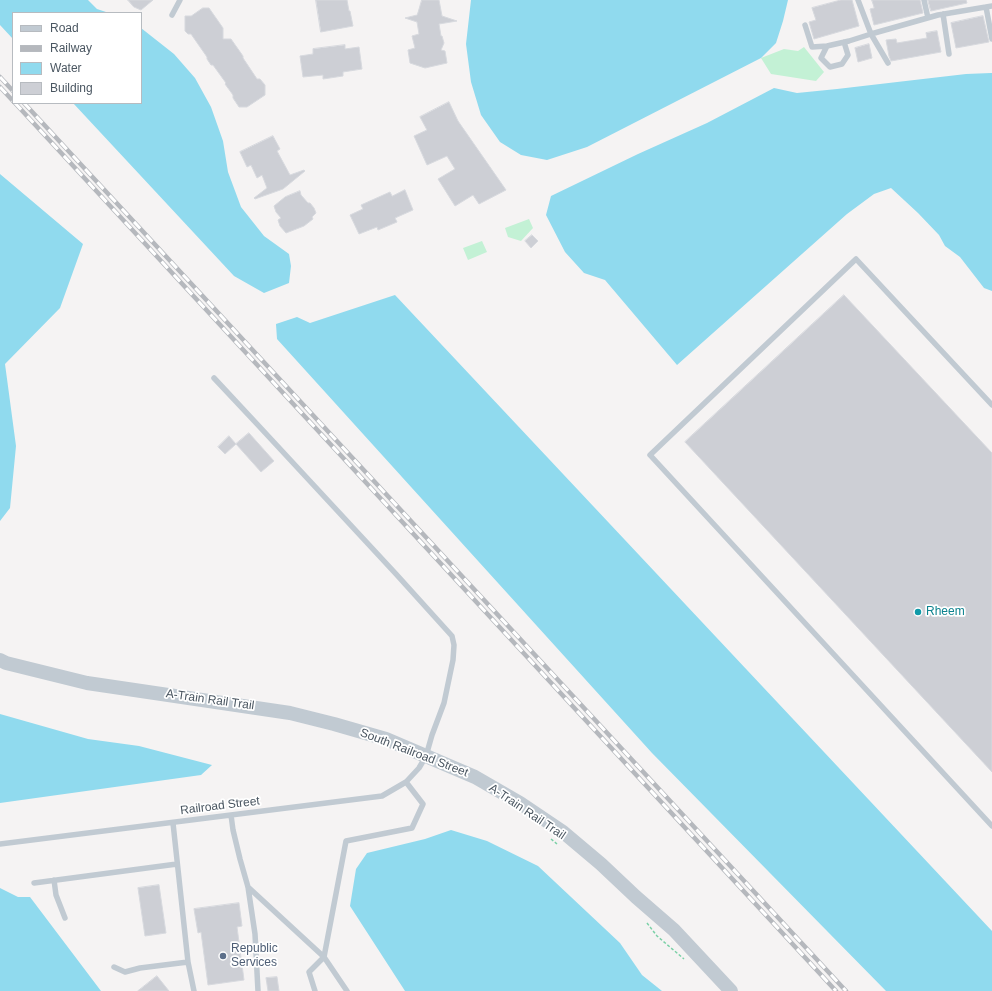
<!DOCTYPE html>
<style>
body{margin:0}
#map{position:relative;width:992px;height:991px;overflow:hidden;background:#f5f3f3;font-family:Helvetica,sans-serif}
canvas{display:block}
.legend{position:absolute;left:12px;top:12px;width:130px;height:92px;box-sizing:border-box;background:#fff;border:1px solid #b7bbc0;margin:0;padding:5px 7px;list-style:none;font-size:12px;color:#4a5661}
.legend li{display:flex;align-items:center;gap:8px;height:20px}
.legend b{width:20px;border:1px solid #b7bbc0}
</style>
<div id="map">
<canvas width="992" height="991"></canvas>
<ul class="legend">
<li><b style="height:5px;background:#c1cad2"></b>Road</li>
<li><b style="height:5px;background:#b5b8bd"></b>Railway</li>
<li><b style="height:11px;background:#90daee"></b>Water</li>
<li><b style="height:11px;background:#cdcfd5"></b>Building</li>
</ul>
</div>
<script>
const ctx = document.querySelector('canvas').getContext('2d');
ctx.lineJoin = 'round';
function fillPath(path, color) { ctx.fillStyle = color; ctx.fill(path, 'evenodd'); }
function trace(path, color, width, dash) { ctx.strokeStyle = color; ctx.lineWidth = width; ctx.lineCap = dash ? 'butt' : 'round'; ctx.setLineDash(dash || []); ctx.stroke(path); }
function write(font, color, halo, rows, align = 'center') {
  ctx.font = font + ' Helvetica,sans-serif'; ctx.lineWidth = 3.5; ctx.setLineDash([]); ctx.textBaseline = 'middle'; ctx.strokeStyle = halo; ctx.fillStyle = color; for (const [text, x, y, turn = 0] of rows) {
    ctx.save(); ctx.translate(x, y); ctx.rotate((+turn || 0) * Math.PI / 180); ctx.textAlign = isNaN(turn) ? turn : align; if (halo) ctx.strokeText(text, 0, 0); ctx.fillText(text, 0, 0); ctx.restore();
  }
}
fillPath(new Path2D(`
 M804,47L824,72L816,81L771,74L761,58L784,49L798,51Z
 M529,219L533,228L521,241L508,237L505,228Z
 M482,241L487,252L468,260L463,248Z`), '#c3f1d5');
fillPath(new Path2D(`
 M0,0H88L97,9L109,13H13V39L0,25Z
 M471,0H788L783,21L776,43L761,58L587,147L547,160L521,155L500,142L481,115L471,82L466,44Z
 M141,28L174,54L195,78L211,107L223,141L228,172L241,207L264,236L289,254L291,266L289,283L264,293L234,276L73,103H141Z
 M991,73H992V291L984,288L960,257L945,246L939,235L918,213L891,188L874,194L847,214L677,365L605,280L584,273L565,252L546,215L551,196L638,154L707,123L774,88L797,93L837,89L966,74Z
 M0,174L83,244L60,308L5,364L16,446L10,508L0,521Z
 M395,295L992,931V991H886L652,753L277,339L276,324L297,317L310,323Z
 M0,714L88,739L139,746L212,765L201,775L0,803Z
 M451,830L487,841L538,866L620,943L642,975L662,991H405L350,906L356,869L367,853L425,839Z
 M0,888L18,897H30L101,991H0Z`), '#90daee');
const building = new Path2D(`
 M128,0H153L141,10L134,7Z
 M316,0H347L349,11H350L353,26L321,32Z
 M422,0H439L442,16L457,21L439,24L441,36H442L444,43L441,50L445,51L447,63L425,68L410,63L408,50L415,48L412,36L419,34L417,22L405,18L417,15Z
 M841,0H852L859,26L814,39L809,22L816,20L812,8Z
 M872,0H920L923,13L874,25L870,9L874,8Z
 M928,0H966L967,3L931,11Z
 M203,8H209L223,28V39H231L243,56V58L257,79H260L265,85V95L247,107H239L233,98V95L225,84L226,83L213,65H211L207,59V57L191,34H188L185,31V16H191Z
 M983,16L989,42L956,48L951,23Z
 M937,31L941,52L891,61L889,56L886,40L896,39L897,43L927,38L926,33Z
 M869,44L872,58L858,62L855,48Z
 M345,45V49L359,47L362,69L343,72V76L323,79V75L303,77L300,56L313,54V49Z
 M449,102L458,121L506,190L479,204L473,195L455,206L438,179L455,169L447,156L427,165L414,136L427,130L420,117Z
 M273,136L280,149L277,151L290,175L304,170L305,171L283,189L255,199L254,198L267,188L262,175L257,178L251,165L247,167L240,152Z
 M405,190L413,210L395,218L397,222L378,230L377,227L359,234L350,215L363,209L361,205L390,192L392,196Z
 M300,191L301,195L308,203H310L314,208L316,213L312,217L313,219L304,226L286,233L280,226L278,220L281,218L276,212L274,206L285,197Z
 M532,235L538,241L531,248L525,241Z
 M844,295L992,453V772L685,442Z
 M249,433L274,461L261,472L236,444Z
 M229,436L236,444L225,454L218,447Z
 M159,885L166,933L145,936L138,888Z
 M239,903L242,926L237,927L244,980L208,985L201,932L198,933L194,909Z
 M157,976L169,991H138Z
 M277,977L279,991H268L266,978Z`);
fillPath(building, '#cdcfd5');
trace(building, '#d7d9de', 1);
trace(new Path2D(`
 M551,839L557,844
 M647,923L657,936L684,959`), '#7ad0a6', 1.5, [3, 2]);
trace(new Path2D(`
 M858,0L871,34L888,63
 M924,0L928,18
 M986,7L992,39
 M943,14L949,54
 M172,15L180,0
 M805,25L812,47L827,46L849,41L871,34L938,15L992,6
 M827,46L821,58L830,67L842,64L848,55L844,42
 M992,405L856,259L650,455L992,826
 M231,815L233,830L240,859L248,887L255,934L258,991
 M173,823L188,962L194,991
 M0,844L382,796L406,782L419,768L426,756L432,735L444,703L453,660L454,645L452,636L396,574L257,424L214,378
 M54,880L56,895L65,918
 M34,883L177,864
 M248,887L324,957L309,972L315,991
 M114,967L125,972L140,968L188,962
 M347,991L324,957L346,841L412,828L423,804L406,782`), '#c1cad2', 5.5);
trace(new Path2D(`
 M0,660L6,663L87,683L290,713L334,724L386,739L475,777L520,803L563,832L601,864L636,897L674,930L731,991`), '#c1cad2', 14);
const rail = new Path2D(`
 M0,77L13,91
 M0,87L13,101
 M15,103L836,991
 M24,103L846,991`);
trace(rail, '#b5b8bd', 4.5);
trace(rail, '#fff', 3, [9]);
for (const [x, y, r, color] of [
 [918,612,4,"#0f9aa8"],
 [223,956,4,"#5c6f8a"]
]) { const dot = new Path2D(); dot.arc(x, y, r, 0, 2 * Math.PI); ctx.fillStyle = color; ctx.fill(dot); trace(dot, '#fff', 1.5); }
write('12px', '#0d838f', '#fff', [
 ["Rheem",926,612]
], 'left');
write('12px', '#4a5661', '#fff', [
 ["A-Train Rail Trail",210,700,8],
 ["South Railroad Street",414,753,21],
 ["Railroad Street",220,806,-7],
 ["A-Train Rail Trail",527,812,34]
]);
write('12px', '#4e5e75', '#fff', [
 ["Republic",231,949],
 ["Services",231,963]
], 'left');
</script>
